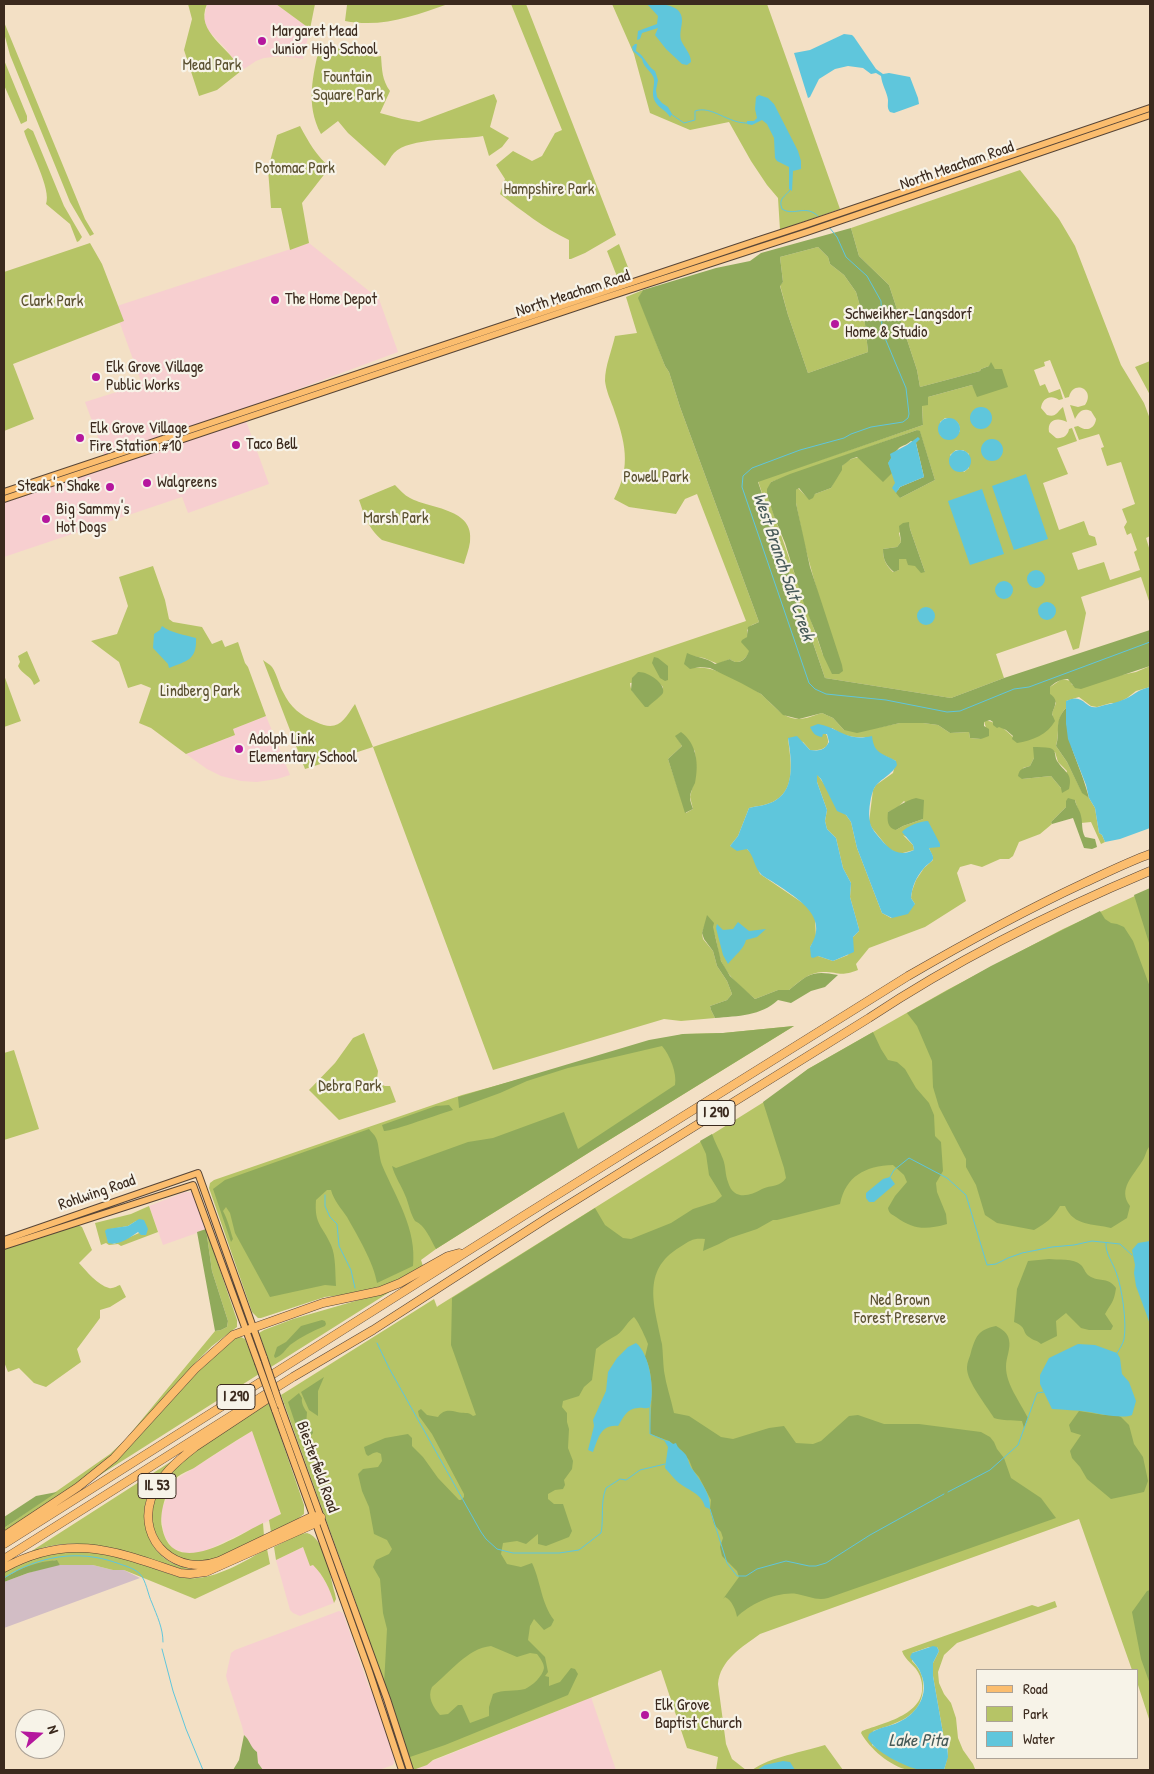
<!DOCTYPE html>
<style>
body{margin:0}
#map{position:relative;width:1154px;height:1774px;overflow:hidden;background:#f3e0c5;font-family:"Patrick Hand",sans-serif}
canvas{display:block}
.frame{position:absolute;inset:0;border:5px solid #3b2a1e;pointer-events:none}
.legend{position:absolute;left:976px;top:1669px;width:162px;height:90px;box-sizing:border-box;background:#f7f3e8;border:1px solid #aca397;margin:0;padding:6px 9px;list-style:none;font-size:15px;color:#3b2a1e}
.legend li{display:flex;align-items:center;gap:10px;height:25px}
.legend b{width:25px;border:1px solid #aca397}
.north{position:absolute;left:15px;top:1709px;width:50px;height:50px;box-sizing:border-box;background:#f7f3e8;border:1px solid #aca397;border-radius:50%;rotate:71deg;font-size:14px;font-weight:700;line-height:20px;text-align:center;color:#3b2a1e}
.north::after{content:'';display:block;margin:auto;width:18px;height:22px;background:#b5179e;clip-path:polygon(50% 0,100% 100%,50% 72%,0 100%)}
</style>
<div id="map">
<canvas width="1154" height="1774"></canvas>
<div class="frame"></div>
<ul class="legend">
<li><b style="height:6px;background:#fbbd6e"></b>Road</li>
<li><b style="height:14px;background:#b6c466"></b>Park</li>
<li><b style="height:14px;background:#5fc6dc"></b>Water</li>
</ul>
<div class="north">N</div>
</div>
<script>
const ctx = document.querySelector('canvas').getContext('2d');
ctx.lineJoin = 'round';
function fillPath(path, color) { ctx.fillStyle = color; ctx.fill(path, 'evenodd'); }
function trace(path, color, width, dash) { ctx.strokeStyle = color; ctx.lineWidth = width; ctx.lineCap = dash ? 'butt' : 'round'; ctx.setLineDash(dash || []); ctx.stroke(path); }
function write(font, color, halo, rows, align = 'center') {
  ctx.font = font + ' "Patrick Hand",sans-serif'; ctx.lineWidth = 4.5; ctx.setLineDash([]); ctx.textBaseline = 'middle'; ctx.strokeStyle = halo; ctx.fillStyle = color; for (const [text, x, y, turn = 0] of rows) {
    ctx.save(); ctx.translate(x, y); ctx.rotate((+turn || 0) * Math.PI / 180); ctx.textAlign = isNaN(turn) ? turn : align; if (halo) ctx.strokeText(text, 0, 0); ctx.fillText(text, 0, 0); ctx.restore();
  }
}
fillPath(new Path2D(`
 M207,4H276L310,29L303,59L283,56L264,58L256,61L241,71L227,50L208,30L204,20Z
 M309,243L379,299L398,352L242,410L269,484L188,513L182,497L4,557V503L109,467L85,402L142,384L114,307Z
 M266,716L290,775L277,779L257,782L241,781L221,776L207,769L186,754L235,735L233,729Z
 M185,1192H195L208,1229L163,1245L149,1206Z
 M252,1431L281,1515L201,1553L188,1554L172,1548L164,1535L161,1517L162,1508L175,1480Z
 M303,1547L310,1566L313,1565L318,1570L329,1588L334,1603L300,1616L293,1613L290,1610L276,1560Z
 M339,1611L343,1613L369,1687L373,1693L394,1757V1763L393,1765L379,1770H263L258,1763L257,1752L252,1749L247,1738L244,1735L242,1726L227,1680L226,1676L231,1653L235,1650Z
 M591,1697L616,1770H413V1769Z`), '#f7cfd0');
fillPath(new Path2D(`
 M72,1564L93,1565L113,1570H124L140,1578L4,1628V1582L28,1573L54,1565Z`), '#d2bdc5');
fillPath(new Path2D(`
 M188,4H207C194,33 231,47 241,71L217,90L199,96L184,50L192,19Z
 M276,4H315L310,29L306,26Z
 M342,4H448C414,16 382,28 345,21L347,5Z
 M511,4H526L616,235L585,253L571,259H569V240C544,228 522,211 500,194L505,179L496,165L513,151L532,161L542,156L555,133L562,130Z
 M612,4H767L840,209L780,230L778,198L767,185L751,161L729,122L690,130L650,113L634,54Z
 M4,22L85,219L94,234L90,236L70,202L10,55L4,33Z
 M320,44L375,57L381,56C382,70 382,80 390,91L380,113L402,119L419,122L494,94L497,101L490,127L509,138L502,147L489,156L483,136C461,140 409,137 394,153C391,156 388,162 385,166L348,133L338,121L321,134C305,104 313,76 320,44Z
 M4,60L27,116V121L21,124L4,85Z
 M300,126C308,141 317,157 330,167L302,203L309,243L290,250L281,208H271L268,169L277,135Z
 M28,128L33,131L64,206L82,237L79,241L77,242L70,224L46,204C52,190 29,148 24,131Z
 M1020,170L1059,219L1075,246L1121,365L1144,403L1150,419V536L1146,538L1150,551V604L1141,577L1081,597L1086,613L1079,648L1073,650L1066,630L996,654L1004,678L951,698L825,678L758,481L923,425L922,405L928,397L972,385L974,388L995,369L989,366L981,369L980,371L920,387L917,370L889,285L859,256L851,228ZM1050,360L1065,398L1069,397C1073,379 1096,389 1085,405L1078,407L1070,405L1075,419C1078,413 1082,407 1091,411L1096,419C1095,429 1086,432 1078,426L1074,427L1079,440L1099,434L1104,447L1101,448L1107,466L1121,462L1135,504L1122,509L1127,522L1124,527L1127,535L1131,533L1137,550L1134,552L1140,570L1110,580L1104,562L1078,570L1072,553L1097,545L1095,537L1089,535L1084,521L1059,530L1043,483L1068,474L1057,448L1077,441L1072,428L1069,429C1068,436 1062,439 1056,438L1049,432C1047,419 1058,417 1067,422L1063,407C1057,412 1056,418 1047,415L1041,408C1042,398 1051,394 1059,400L1063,399L1060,389L1049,393L1045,384L1040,386L1034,370L1045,366L1044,362ZM945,418C954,420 960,420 960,431L953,439H946L940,435V422ZM917,430L920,432L935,480L900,498L891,458C875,458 853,452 842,466C837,472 835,481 831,488L815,494L809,499L798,488L796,490V503L804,543L821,605L823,655L767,495L771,482ZM956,450H963L969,454V468L964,472L950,455ZM909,523L910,529L925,572L906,559H898L899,570L893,572C886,565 883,560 883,549L897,547L901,542L899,533Z
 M90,243L102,264L124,321L13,364L34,419L4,431V272Z
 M619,244L631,275L618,279L607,251Z
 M818,247L828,257L830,264L844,275L856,292L865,324L868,352L808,373L788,315L780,285L783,282L780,257Z
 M643,290L639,298L665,366L669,372L680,407L759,622L752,625L747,630L748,635L744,644L750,651C745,660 738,666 730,659L718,664L704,658L692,656L694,668C711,664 746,683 761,694C773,704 782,719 799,719C806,719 815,715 822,713L833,718L844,730L876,728L900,723H923L938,725L950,733L969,732L970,738L981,739L986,728L984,721C993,719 1006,730 1013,737L1053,718L1052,713L1056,703L1050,695V687L1062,679L1071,681L1072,685L1136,672L1150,666V687L1136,691L1127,698L1117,703H1111L1097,707L1091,706L1079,697L1066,701V708C1055,719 1060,733 1056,746L1067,762L1082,792L1089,798L1095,808L1099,833L1102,835L1105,842L1101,844L1091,822L1081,823C1081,814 1077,808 1075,800L1066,801V807L1051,822L1052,824L1040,834L1019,842L1013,856L1009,859H1000L982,867L971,864L960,867L957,873L966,901L925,927L869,948L856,964L858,970C840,977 839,972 823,972C809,972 799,982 789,990H778L755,999C742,988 728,977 721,961C716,947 718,932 706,922L702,933L703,939L713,951L717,966L727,981L732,994L727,1000L710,1006L711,1010L715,1018L681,1021L664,1019L493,1070L373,747L305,769L263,660C265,662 270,664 272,667C277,674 279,685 283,692C290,707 301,716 316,722C338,733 344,720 355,704L373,747L746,621L697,494L685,499L676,514L629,507L614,499C632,465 625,442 613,407C610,399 606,390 605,381C605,366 612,350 615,336L637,333L626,297ZM656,680L663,687L660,696L652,702C641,698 631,696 630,683ZM832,728C843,736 853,738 866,737L878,753L896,761L893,773L876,785L873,790L869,822L872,828L889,849L899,854L914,850L913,845L903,835L929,848L933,857V860L924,868L916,880L912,891L911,898L915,904L891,918L882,913L857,848L851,822L817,774V782L827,810L825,821L827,829L836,838L843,868L851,883L850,897L859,929V931L853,937L848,955L833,961L818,956L810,947L816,938L815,918L810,908L760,874L752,854L747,849L730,846L738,836L749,808C757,806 769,805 776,800C797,787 790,758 788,738L803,742L810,750C821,751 833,748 826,734H823ZM676,736L695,751L696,773L690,797L693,809L686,813L668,759L682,746ZM1055,752L1058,762L1067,771L1061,788L1051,776L1022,779L1023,768L1030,766L1034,758ZM904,801L923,819L903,826L896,830L888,812L897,808Z
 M1150,361V395L1135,367Z
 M395,485C400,490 404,495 410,498C430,509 475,508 470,542C469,549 466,557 464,564L382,540C368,528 365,517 359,500Z
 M153,566L165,600L169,619L173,622L202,627L212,644L222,640L225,647L238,642L245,663L248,667L266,716L233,729L235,735L186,754L151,728L139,723L151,688L141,684L128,688L119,662L91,641L117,634L128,606L119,577Z
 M27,651L40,681L34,685C31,675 22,675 18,666L20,662L18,656Z
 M4,675L21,721L4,727Z
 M1150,889V1722L1138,1685V1670H1132L1079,1519L760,1634C742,1647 720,1660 718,1684L726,1744L732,1759L746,1770H716L718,1757L687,1748L661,1670L433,1760L427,1765L413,1770L356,1603L281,1395L434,1299L437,1307L438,1306L775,1095L808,1069L947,990L1063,929Z
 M794,1026L593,1150L436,1249L421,1260L423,1266L387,1285L350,1294L325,1297L261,1318H258L252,1312L209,1188L210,1183L214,1180L462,1095L683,1034L723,1033Z
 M364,1033L378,1071L377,1079L380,1084L385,1086H390L396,1102L339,1120L309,1090L335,1063L353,1038Z
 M14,1050L39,1129L4,1140V1053Z
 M149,1206L158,1232L121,1246L118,1244L109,1245L106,1243L101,1245L95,1223L131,1214ZM136,1221L139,1233L114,1244L108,1241L107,1236L111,1229L128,1226Z
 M78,1225L82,1227L92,1250L79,1263C86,1271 98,1285 109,1288C113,1289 117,1286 120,1285L126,1297L110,1307L100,1310V1318L77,1349L81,1362L46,1387L34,1383L19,1368L8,1372L4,1362V1249Z
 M206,1229L237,1320V1327L212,1346L198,1360L136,1430L111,1456L82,1481L4,1532V1528L110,1454L125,1440L215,1331L221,1330L227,1327L228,1321L212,1271Z
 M396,1288L271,1367L259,1333L264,1330L293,1319L383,1293Z
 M241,1337L245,1339L259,1374L89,1482L129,1447L202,1367L235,1338Z
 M269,1403L304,1505V1514L295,1521L271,1532L269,1520L281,1514L252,1431C232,1443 213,1455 194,1468C188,1471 178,1475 174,1480C166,1491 159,1514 162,1527C172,1581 236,1536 263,1523L264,1536C246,1544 218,1562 197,1562C171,1561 150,1538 152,1511C153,1499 160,1486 167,1477C190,1449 238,1423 269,1403Z
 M175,1459C167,1468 158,1476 152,1486C140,1507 142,1536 160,1554C169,1564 182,1567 194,1570H185C134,1555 82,1531 30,1552Z
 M307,1533C325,1538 330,1577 335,1594L336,1599L334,1603C330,1589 324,1576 313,1565L310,1566L303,1547L276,1560L274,1547L300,1534Z
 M267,1549L270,1564L195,1599L124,1570H113L93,1565H60L56,1560L14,1572L4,1578V1572C56,1542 95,1548 150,1567C165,1572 181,1580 197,1578C222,1576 246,1560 267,1549Z
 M1055,1601L1057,1607L957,1643L944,1655L938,1672L939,1683L944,1694L951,1703L956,1718L958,1738L963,1750L973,1764L975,1769L970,1770H944C947,1759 951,1751 944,1739L933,1676V1663L939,1651L937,1647H929L912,1653V1661C920,1669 924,1677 923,1689C921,1718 896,1723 873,1731L872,1745L897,1761L921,1770C917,1770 912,1771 908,1770C890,1766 870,1749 861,1733L862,1731C886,1722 933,1713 920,1676C916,1665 905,1661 902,1651L1032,1605L1038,1607Z
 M825,1745L843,1770H752C770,1757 803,1752 825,1745Z`), '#b6c466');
fillPath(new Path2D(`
 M851,228L859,256L889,285L917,370L920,387L980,371L981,369L989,366L991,362L995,369H1002L1008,387L977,397L972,385L928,397V405L922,406L923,425L758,482L825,678L951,698L1004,678L1150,630V666L1081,689L1075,688L1068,679C1061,679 1055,682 1050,687V694C1059,700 1055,705 1052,714L1055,721C1048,734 1032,741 1017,743L1012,739L1013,736L1006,730L999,727L997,728L993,725V722L990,720L984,722V726L989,729V736L981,739L970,738L969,732L950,733L938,725L923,723H900L857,733L844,730L833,718L822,713L799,719L783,715L761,694L741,683L710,668L700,667L690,669L684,664L687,653C696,658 706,657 715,664L730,659C738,666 746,660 749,651L741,642L742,640L747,637L748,627L759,622L680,407L669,372L665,366L638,298L643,290L716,268L750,261L761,253ZM818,247L828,257L830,264L844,275L856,292L865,324L868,352L808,373L788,315L780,286L783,282L780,257Z
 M917,430L920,431L935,480L900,498L896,493L900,487L924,477L916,443L911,441C907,445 903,445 899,448C895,452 891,458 888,463L892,473L883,482L857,457L851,459L842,466V470L831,488L815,494L813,498L809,500L799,488L796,490V503L810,567L842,665L843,671L839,674H832L823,655L816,634L804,604L785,543L774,516L767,495V489L771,482L790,474Z
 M909,522L910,529L925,572L921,573L915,566L908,565L906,559H899V570L894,572C886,565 883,560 883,549L897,547L901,542L899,526L903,523Z
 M654,657L658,658L668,666V680L665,681L660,678L652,663Z
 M638,672C647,671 666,683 663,693C660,698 652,702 648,707H645L631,690L632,678Z
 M1066,708C1065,744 1081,765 1089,798L1082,793L1067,762L1056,746C1061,731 1053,722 1066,708Z
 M681,732C697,744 699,764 695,783C693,787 690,793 690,798C690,801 692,806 693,809L685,813L668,759L682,746L675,736Z
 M1033,747C1038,747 1045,747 1050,748C1057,750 1054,756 1057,761C1065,773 1073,773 1069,789L1062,793L1061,788L1051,776L1022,779L1018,776C1019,769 1023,768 1030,766L1034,758Z
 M916,798L924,800L923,819L903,826L896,830C887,828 887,820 888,812C898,807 904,801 916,798Z
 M1068,798L1075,800C1076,806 1080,810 1081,816C1083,824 1081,829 1085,837L1095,839L1097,847L1092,849L1084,848L1073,818L1052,824L1051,822L1066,807V801Z
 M1150,888V946L1134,895Z
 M1100,911L1105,919L1111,923L1117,924L1124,927L1133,941L1150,987V1146C1146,1150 1146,1155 1143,1160C1134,1175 1117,1189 1130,1206L1127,1218L1111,1228C1093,1223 1074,1227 1065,1206H1060C1053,1218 1046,1223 1034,1230L997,1223L985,1215L976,1185L966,1167V1159L939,1107L933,1087L932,1061L917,1026L907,1013L991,966Z
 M707,915L714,923L713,927L721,961L730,976L755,999L778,990H789C808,974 813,970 838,975L825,987L811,991L791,1003L778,1000C761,1016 738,1016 715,1018L711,1010L710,1006L727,1000L732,994L727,981L717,966L713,951L704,939L702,933Z
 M794,1026L593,1150L436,1249C431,1240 425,1225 415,1221C410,1213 409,1204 405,1195C401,1185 395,1177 392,1166L396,1168L468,1142L493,1138L564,1112L578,1149L675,1085C677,1073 670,1055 662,1046L568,1068L527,1081L500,1093L459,1108L458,1097L649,1040L683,1034L723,1033Z
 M873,1032L881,1049L888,1060L897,1062L905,1069L916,1088L929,1103L934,1115L935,1136L941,1142L943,1171L936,1183L937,1192L946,1214L947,1224C926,1230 914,1230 896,1217C892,1214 889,1214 888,1208L895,1196L907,1182L904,1175L893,1165C865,1166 846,1176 840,1204L777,1220H773L757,1229L730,1238L719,1244L703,1251L705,1239C693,1238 691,1240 680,1247C640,1271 655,1307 662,1344C663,1353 663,1362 664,1371C666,1385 671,1399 674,1413L689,1416L721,1437L733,1439L769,1428L784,1426L796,1443L813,1444L821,1441L849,1416L858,1415L884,1424H919L981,1432L990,1437L994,1442L997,1449L1004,1458L1011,1478L1041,1498L1056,1518L828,1598C817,1601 808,1596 797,1594C778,1591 750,1604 737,1617C736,1611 732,1600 725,1597L723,1599L739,1577L737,1571L722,1556L720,1547L723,1538L721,1532L714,1524L710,1509L711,1500L699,1477L693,1470L689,1460L681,1450L669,1441L650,1434C650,1410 656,1378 645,1357L648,1344C646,1338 638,1321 634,1317C627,1322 624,1330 617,1335C610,1339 603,1343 596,1349L592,1380L584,1387L579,1396L563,1401L562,1407L567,1413V1422L569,1429L568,1448L573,1461L572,1469L564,1480L565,1485L563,1489L555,1490L548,1494V1499L554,1504H563L572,1531L569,1537L546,1546L538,1544V1534L526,1544L517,1541L503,1543L501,1554L507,1564L521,1567L532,1563C541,1582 541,1603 554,1620L551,1626L544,1630L534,1619L530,1626L528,1640L545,1657L548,1672L545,1676L549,1677V1686L560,1682L571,1668L575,1669L578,1674L568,1695L445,1745L407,1758L384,1685L387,1629L383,1613L380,1579L373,1567L376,1560L389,1554L392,1549L387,1540L374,1534L369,1507L362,1491L358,1474L363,1469L378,1467L382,1461L381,1454C375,1450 373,1454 368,1456L366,1454L364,1447L385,1438L408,1434L412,1438V1446L423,1457L438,1478L459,1500H461L464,1497V1494L432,1434L419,1416L418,1411L421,1409L427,1415L438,1417C443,1410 449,1410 457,1412C463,1414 468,1411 473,1416L476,1415L451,1345L452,1298L595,1208L605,1225L623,1238L631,1239L671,1223L693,1209L715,1202L722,1196L709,1175L706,1154L700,1141L712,1134C715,1143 720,1151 723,1159C726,1167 725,1175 728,1182C733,1200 749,1197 762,1189C771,1185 780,1187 786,1178L784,1168L763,1102L808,1069ZM491,1646L517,1657L530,1653L537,1654C540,1658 544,1663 544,1668C543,1676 532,1686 525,1689C515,1692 503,1689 493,1694L489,1707V1716L470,1723L462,1705H458L448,1714L440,1715C433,1707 427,1697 432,1687C449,1673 468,1648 491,1646Z
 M449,1105L453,1110C442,1113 390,1132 384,1131L382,1125L436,1106Z
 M369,1129C371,1132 375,1135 376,1138C379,1143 379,1158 382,1165C396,1198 417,1229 413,1266L377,1283C374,1263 357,1235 347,1217C341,1208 334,1201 331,1190H327L316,1200C314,1225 323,1226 331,1245C336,1256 335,1273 336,1286L325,1285L270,1297L235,1233L230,1213L226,1207L223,1211C228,1220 230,1230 233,1239L231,1242L213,1189L225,1180Z
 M206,1229L212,1271L228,1321L227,1327L221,1330L215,1331L197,1232Z
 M1049,1259C1057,1260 1074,1258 1081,1265C1085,1269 1085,1274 1091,1277C1101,1282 1108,1277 1116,1288C1114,1302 1112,1302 1105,1314L1113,1326L1111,1330H1089L1081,1328L1066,1313L1056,1321L1057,1336L1041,1344C1037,1340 1034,1341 1029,1337C1021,1331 1028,1328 1014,1322L1017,1289L1028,1261Z
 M322,1320L325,1321L326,1324L325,1326C312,1331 301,1337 290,1345C285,1350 282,1356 275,1358L274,1356L277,1347L286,1342L301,1326Z
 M996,1326C1002,1329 1008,1333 1009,1340C1011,1349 1006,1357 1006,1367C1006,1384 1020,1402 1028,1418L1024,1428L1022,1421C1012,1420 1003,1421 994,1418C987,1406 966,1381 967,1367C967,1362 970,1357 971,1352C976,1336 978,1330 996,1326Z
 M324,1377L318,1391V1416L309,1410L301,1392Z
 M299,1393L302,1398C301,1402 304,1409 307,1412L306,1426L312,1429L313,1433C305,1440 308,1451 308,1461L288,1402Z
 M1079,1411L1104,1415H1116L1121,1417L1129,1425L1134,1444L1143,1457L1147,1476L1148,1481L1144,1492L1111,1499L1087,1479L1080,1467L1072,1458L1070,1451L1081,1435L1071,1432L1069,1425Z
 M57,1492L4,1528V1517L36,1496Z
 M57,1560L60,1565L28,1573L4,1582V1578C22,1567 36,1562 57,1560Z
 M1150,1590V1684L1141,1659L1132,1612L1147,1591Z
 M244,1735C250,1740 250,1747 257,1752L258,1763L263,1770H233L239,1760Z`), '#90aa5b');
fillPath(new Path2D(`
 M647,4C658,4 682,3 682,20C682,27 679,33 681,40C684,48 691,53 691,62L687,65L682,64L666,49L655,35L658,28L642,33L640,39L637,40L638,31L657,24L658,16Z
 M844,34L852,35L854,37L876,69L883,74L889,73L910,77L918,98L919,104L894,113L890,112C887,108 888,106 888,100C887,92 882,85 881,76L876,73L871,74L863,68L848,66L835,69L819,79L810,97L808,98L794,53L810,50Z
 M635,44H637L636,51C646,57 646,65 655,71L658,80L656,90L657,97L662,103L668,107L672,114L670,117C666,110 660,109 656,103C650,94 655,87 654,79C652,71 644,69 642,59L633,51L632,47Z
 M759,95L768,98L774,104L798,151L801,161V169L793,171L792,191L789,189V167L777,161L775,158L774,138L767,124L762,120L752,125L747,124V121H754L757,118L755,109L756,97Z
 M970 418a11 11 0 1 1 22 0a11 11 0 1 1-22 0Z
 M938 429a11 11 0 1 1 22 0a11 11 0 1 1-22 0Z
 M918,437L920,439L916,443L924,477L900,487L896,493L892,488L895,483L888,463L891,458L890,454L907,445Z
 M981 450a11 11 0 1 1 22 0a11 11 0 1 1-22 0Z
 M949 461a11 11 0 1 1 22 0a11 11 0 1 1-22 0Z
 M1026,474L1048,539L1014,550L992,486Z
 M982,489L1004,554L970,565L948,501Z
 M1027 579a9 9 0 1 1 18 0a9 9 0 1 1-18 0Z
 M995 590a9 9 0 1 1 18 0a9 9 0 1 1-18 0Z
 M1038 611a9 9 0 1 1 18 0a9 9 0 1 1-18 0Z
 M917 616a9 9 0 1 1 18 0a9 9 0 1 1-18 0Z
 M162,626C171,633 185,635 196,638C197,660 187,661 169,668L168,664L153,648L154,634L160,630Z
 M1150,687V828L1120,839L1105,842L1102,835L1099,833L1095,808L1089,798L1086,785L1068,739L1066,723V701C1085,692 1084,710 1098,707C1107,704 1117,703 1125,699C1136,694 1137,690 1150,687Z
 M818,724C840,728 846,742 872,736C874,754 882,753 896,761L897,765C891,776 876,781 873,791C870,799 868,814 870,822C871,828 875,832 878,836C888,848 897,858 914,850L913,845L902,832C907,826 920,821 928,821L940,844V847L929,848C930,851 934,856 933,859C932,862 926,865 924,868C916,877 912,887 911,898L915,904L908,914L892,918L882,913L857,848L851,822L846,815L837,811L821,779L817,775V782L827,810L825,821L827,829L836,838L843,868L851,883L850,897L859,929V931L853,937L854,952L833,961L818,956L813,958L811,957L810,947C831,916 795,897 773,882C769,879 763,877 760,873C754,866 754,856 747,849L737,851L730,846L738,836L749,808C757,806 769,805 776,800C796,788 791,757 788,738L797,736L810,750C819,751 824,751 829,742L827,734H823L822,737C815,736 813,733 810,727Z
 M738,922L749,931L766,929L757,937L746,940C744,949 734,956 728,964L723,955L716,928L717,924L723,930L733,929Z
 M890,1177L895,1184L874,1202H869L866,1198V1193L883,1179Z
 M139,1219L144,1220L148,1229L146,1235H141L138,1232C129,1238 119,1246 108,1243L105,1231L107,1229L128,1226Z
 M1150,1241V1324L1136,1286L1134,1273L1135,1265L1132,1250L1138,1243Z
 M636,1343C650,1354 655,1391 650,1407C644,1410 644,1407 638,1408C627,1408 623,1418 618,1426C600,1424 598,1440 593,1452L588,1450L594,1426L593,1420L606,1391L608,1372L617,1358L628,1347Z
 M1078,1344L1095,1345L1117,1353L1120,1358L1122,1374L1129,1382L1136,1401L1132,1415C1123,1419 1099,1414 1089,1412C1077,1410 1064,1410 1052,1409L1040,1384V1375L1049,1358Z
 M664,1440L669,1441L673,1444L676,1443C678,1449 682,1450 686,1455C689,1460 689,1466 693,1470C701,1482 711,1494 710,1509L705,1507C702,1494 688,1490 679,1483C674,1479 670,1473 665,1468L668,1447Z
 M933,1646L937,1647L939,1651L933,1663V1676L944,1739L947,1742L948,1757L944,1770C937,1770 927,1772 920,1770C906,1767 874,1752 868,1738L869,1734C878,1727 889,1727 899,1722C917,1714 930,1694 921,1674C919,1667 914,1663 910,1657L912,1653Z
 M783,1761L790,1762L795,1770H757L765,1765Z`), '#5fc6dc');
trace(new Path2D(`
 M671,114L684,123L695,120V111C712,105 728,124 748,123
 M790,190C785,197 778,198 782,209C795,217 805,203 819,217
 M829,227L837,237L846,257L867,276L881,301L882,331L906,388L909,414L908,418L903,422L871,427L851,434L844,438L800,450L752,468L743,476L742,487L809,683L815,689L826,694L886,700L947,712L960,711L1014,689L1029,687L1150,642
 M890,1177L894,1170L909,1158L947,1178L966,1195L987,1265L996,1264L1008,1258L1022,1253L1052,1247L1074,1245L1092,1241L1120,1244L1132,1255
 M325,1195V1206L330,1217L337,1224L339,1246L351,1270L355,1288
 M1106,1243C1105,1253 1113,1263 1116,1272C1122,1287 1127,1323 1124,1339C1123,1344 1120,1348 1117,1353
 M377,1343L389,1368L481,1532L486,1539L497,1549L513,1553H559L579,1550L601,1533C604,1518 600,1503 606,1488L620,1479L626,1480L640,1470L665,1464
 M650,1407V1434L664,1440
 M948,1492L990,1470L1018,1445L1037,1393L1044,1392
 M710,1509L727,1563L737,1576H746L757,1569L786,1561L809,1566H816L826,1563L870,1535L944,1494
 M4,1578C38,1556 78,1549 117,1563C125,1566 134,1568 140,1574C146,1580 148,1595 152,1603C157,1616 163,1628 163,1642
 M162,1649L173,1691L186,1729L203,1770`), '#5fc6dc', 1);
const major = new Path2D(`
 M4,492L756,241L805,225L1150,108
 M4,499L598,300L807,232L1150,115
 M4,1240L198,1173L264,1358
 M4,1246L193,1185L258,1363
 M280,1405L387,1699L410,1770
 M275,1410L369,1671L402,1770`);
const highway = new Path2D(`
 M275,1394L195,1447C177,1461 158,1477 151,1499C137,1542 178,1577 219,1561L313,1516L321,1517
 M4,1536L78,1487L114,1458L195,1369L233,1335L323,1303L380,1291L400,1283L448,1256L459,1253
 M4,1544L528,1213L908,976C965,943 1024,911 1084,883C1106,873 1128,862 1150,854
 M4,1559L293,1377L373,1330L547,1218L869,1018C958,959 1052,912 1150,871
 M4,1568C69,1532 115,1551 180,1573L190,1574L206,1572L316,1523L321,1517`);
trace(major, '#574537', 8);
trace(highway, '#574537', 9);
trace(major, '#fbbd6e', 6);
trace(highway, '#fbbd6e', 8);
const majorBridge = new Path2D(`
 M264,1358L280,1405
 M258,1363L275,1410`);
trace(majorBridge, '#574537', 8, []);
trace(majorBridge, '#fbbd6e', 6);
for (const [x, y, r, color] of [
 [262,41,5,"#b5179e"],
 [275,300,5,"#b5179e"],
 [835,324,5,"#b5179e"],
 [96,377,5,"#b5179e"],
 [80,438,5,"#b5179e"],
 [236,445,5,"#b5179e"],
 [147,483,5,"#b5179e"],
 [110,487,5,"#b5179e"],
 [46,519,5,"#b5179e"],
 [239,749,5,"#b5179e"],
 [645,1715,5,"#b5179e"]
]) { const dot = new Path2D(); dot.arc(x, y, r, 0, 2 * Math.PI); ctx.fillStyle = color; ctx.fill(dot); trace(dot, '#f7f3e8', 2); }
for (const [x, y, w] of [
 [716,1113,38],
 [236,1397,38],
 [157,1486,38]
]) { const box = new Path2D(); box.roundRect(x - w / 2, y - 12.5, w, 25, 4); ctx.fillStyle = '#f7f3e8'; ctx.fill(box); trace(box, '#3b2a1e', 1); }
write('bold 15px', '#3b2a1e', null, [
 ["I 290",716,1113],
 ["I 290",236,1397],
 ["IL 53",157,1486]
]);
write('16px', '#3b2a1e', '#f7f3e8', [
 ["Margaret Mead",272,32],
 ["Junior High School",272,50],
 ["The Home Depot",285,300],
 ["Schweikher-Langsdorf",845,315],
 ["Home & Studio",845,333],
 ["Elk Grove Village",106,368],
 ["Public Works",106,386],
 ["Elk Grove Village",90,429],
 ["Fire Station #10",90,447],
 ["Taco Bell",246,445],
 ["Walgreens",157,483],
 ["Steak 'n Shake",100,487,"right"],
 ["Big Sammy's",56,510],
 ["Hot Dogs",56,528],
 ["Adolph Link",249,740],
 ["Elementary School",249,758],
 ["Elk Grove",655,1706],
 ["Baptist Church",655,1724]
], 'left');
write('16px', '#5a5030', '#f7f3e8', [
 ["Mead Park",212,66],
 ["Fountain",348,78],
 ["Square Park",348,96],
 ["Potomac Park",295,169],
 ["Hampshire Park",549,190],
 ["Clark Park",52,302],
 ["Powell Park",656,478],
 ["Marsh Park",396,519],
 ["Lindberg Park",200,692],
 ["Debra Park",350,1087],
 ["Ned Brown",900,1301],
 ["Forest Preserve",900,1319]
]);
write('16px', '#3b2a1e', '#f7f3e8', [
 ["North Meacham Road",957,166,-19],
 ["North Meacham Road",573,294,-18],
 ["Rohlwing Road",97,1193,-19],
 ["Biesterfield Road",317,1467,70]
]);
write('italic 18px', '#465957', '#f7f3e8', [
 ["West Branch Salt Creek",783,567,71],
 ["Lake Pita",918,1741]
]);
</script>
